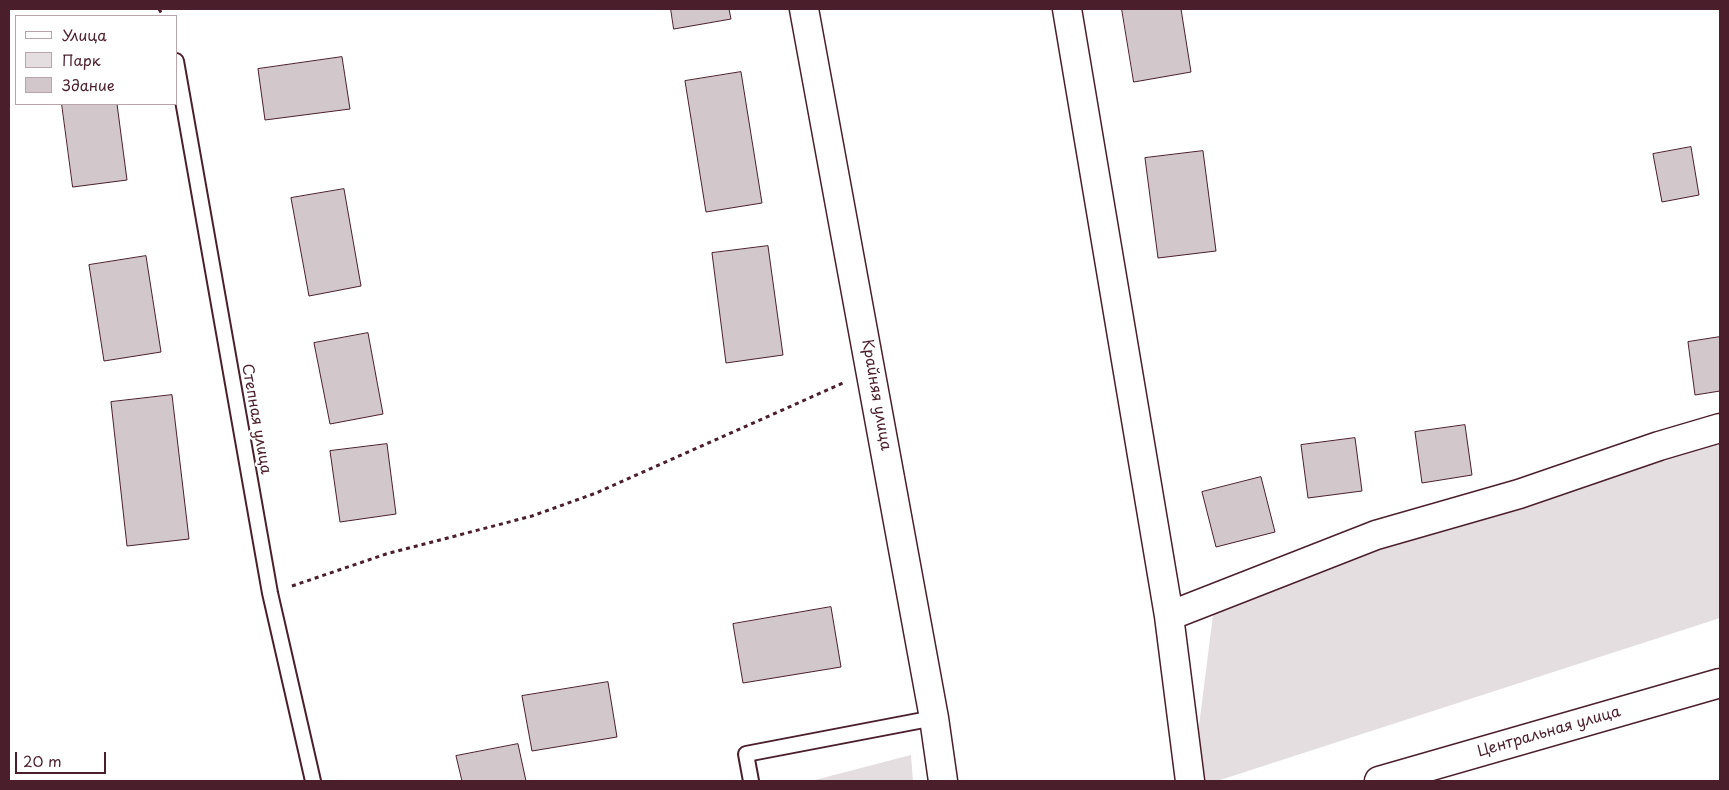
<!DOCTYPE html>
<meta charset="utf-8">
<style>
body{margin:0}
#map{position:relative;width:1729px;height:790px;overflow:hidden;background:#fff;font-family:"Playpen Sans",sans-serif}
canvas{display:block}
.frame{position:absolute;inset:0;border:10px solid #4a1f2b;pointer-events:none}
.legend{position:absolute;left:15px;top:15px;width:162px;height:90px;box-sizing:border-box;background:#fff;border:1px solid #b7a5aa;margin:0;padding:6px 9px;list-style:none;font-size:15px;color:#4a1f2b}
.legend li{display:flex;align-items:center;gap:10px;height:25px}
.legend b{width:25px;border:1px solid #b7a5aa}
.scale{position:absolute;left:15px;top:752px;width:91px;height:22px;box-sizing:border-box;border:2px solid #4a1f2b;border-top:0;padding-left:6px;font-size:15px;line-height:18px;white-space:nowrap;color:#4a1f2b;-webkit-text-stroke:4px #fff;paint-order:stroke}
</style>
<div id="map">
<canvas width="1729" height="790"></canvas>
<div class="frame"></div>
<ul class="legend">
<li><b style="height:6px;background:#fff"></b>Улица</li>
<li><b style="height:14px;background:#e5dee0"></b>Парк</li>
<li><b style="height:14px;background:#d2c7cb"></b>Здание</li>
</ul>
<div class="scale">20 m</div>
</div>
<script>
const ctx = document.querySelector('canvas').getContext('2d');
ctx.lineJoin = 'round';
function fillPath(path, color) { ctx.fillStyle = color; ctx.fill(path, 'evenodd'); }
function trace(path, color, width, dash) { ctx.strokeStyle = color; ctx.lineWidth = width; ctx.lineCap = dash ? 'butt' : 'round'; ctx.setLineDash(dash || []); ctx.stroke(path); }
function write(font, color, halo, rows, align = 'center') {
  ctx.font = font + ' "Playpen Sans",sans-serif'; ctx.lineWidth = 5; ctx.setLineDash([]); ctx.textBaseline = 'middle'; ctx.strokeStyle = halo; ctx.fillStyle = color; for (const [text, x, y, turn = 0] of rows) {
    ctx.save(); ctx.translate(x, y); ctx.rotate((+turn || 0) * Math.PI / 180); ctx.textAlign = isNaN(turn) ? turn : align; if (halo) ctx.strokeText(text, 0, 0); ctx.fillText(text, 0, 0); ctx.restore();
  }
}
fillPath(new Path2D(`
 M1720,442V618L1217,781H1192L1215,599Z
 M911,755L913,781H811Z`), '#e5dee0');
const building = new Path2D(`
 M671,9H729L731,19L674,29Z
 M1122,9H1181L1191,72L1134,82Z
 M342,57L350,109L265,120L258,69Z
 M741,72L762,203L706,212L685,81Z
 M62,104H117L127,180L73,187Z
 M1691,147L1699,195L1662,202L1653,154Z
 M1203,151L1216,251L1158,258L1145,158Z
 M344,189L361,286L309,296L291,198Z
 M768,246L783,355L726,363L712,253Z
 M146,256L161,352L104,361L89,265Z
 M368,333L383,414L330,424L314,343Z
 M1720,337V391L1695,395L1688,342Z
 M172,395L189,539L127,546L111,402Z
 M1465,425L1472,475L1422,483L1415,432Z
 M1355,438L1362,491L1308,498L1301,445Z
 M387,444L396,514L340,522L330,451Z
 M1261,477L1275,532L1216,547L1202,492Z
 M831,607L841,667L743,683L733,624Z
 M608,682L617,737L532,751L522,696Z
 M518,744L526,781H462L456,756Z`);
fillPath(building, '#d2c7cb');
trace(building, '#4a1f2b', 1);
const lane = new Path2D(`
 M176,61L270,593L313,781
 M751,781L746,754L934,718`);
const street = new Path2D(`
 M804,9L934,718L943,781
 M1067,9L1169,616L1190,781
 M1169,616L1376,535L1519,494L1659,446L1720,428`);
const secondary = new Path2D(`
 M1379,781L1720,683`);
trace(lane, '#4a1f2b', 18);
trace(street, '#4a1f2b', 31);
trace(secondary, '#4a1f2b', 31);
trace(new Path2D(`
 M159,9L163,16
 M292,586L386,554L532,516L596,493L843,383`), '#4a1f2b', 3, [4, 4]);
trace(lane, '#fff', 14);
trace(street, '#fff', 28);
trace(secondary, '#fff', 28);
write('15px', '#4a1f2b', '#fff', [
 ["Крайняя улица",876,395,80],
 ["Степная улица",256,419,80],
 ["Центральная улица",1549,732,-16]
]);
</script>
